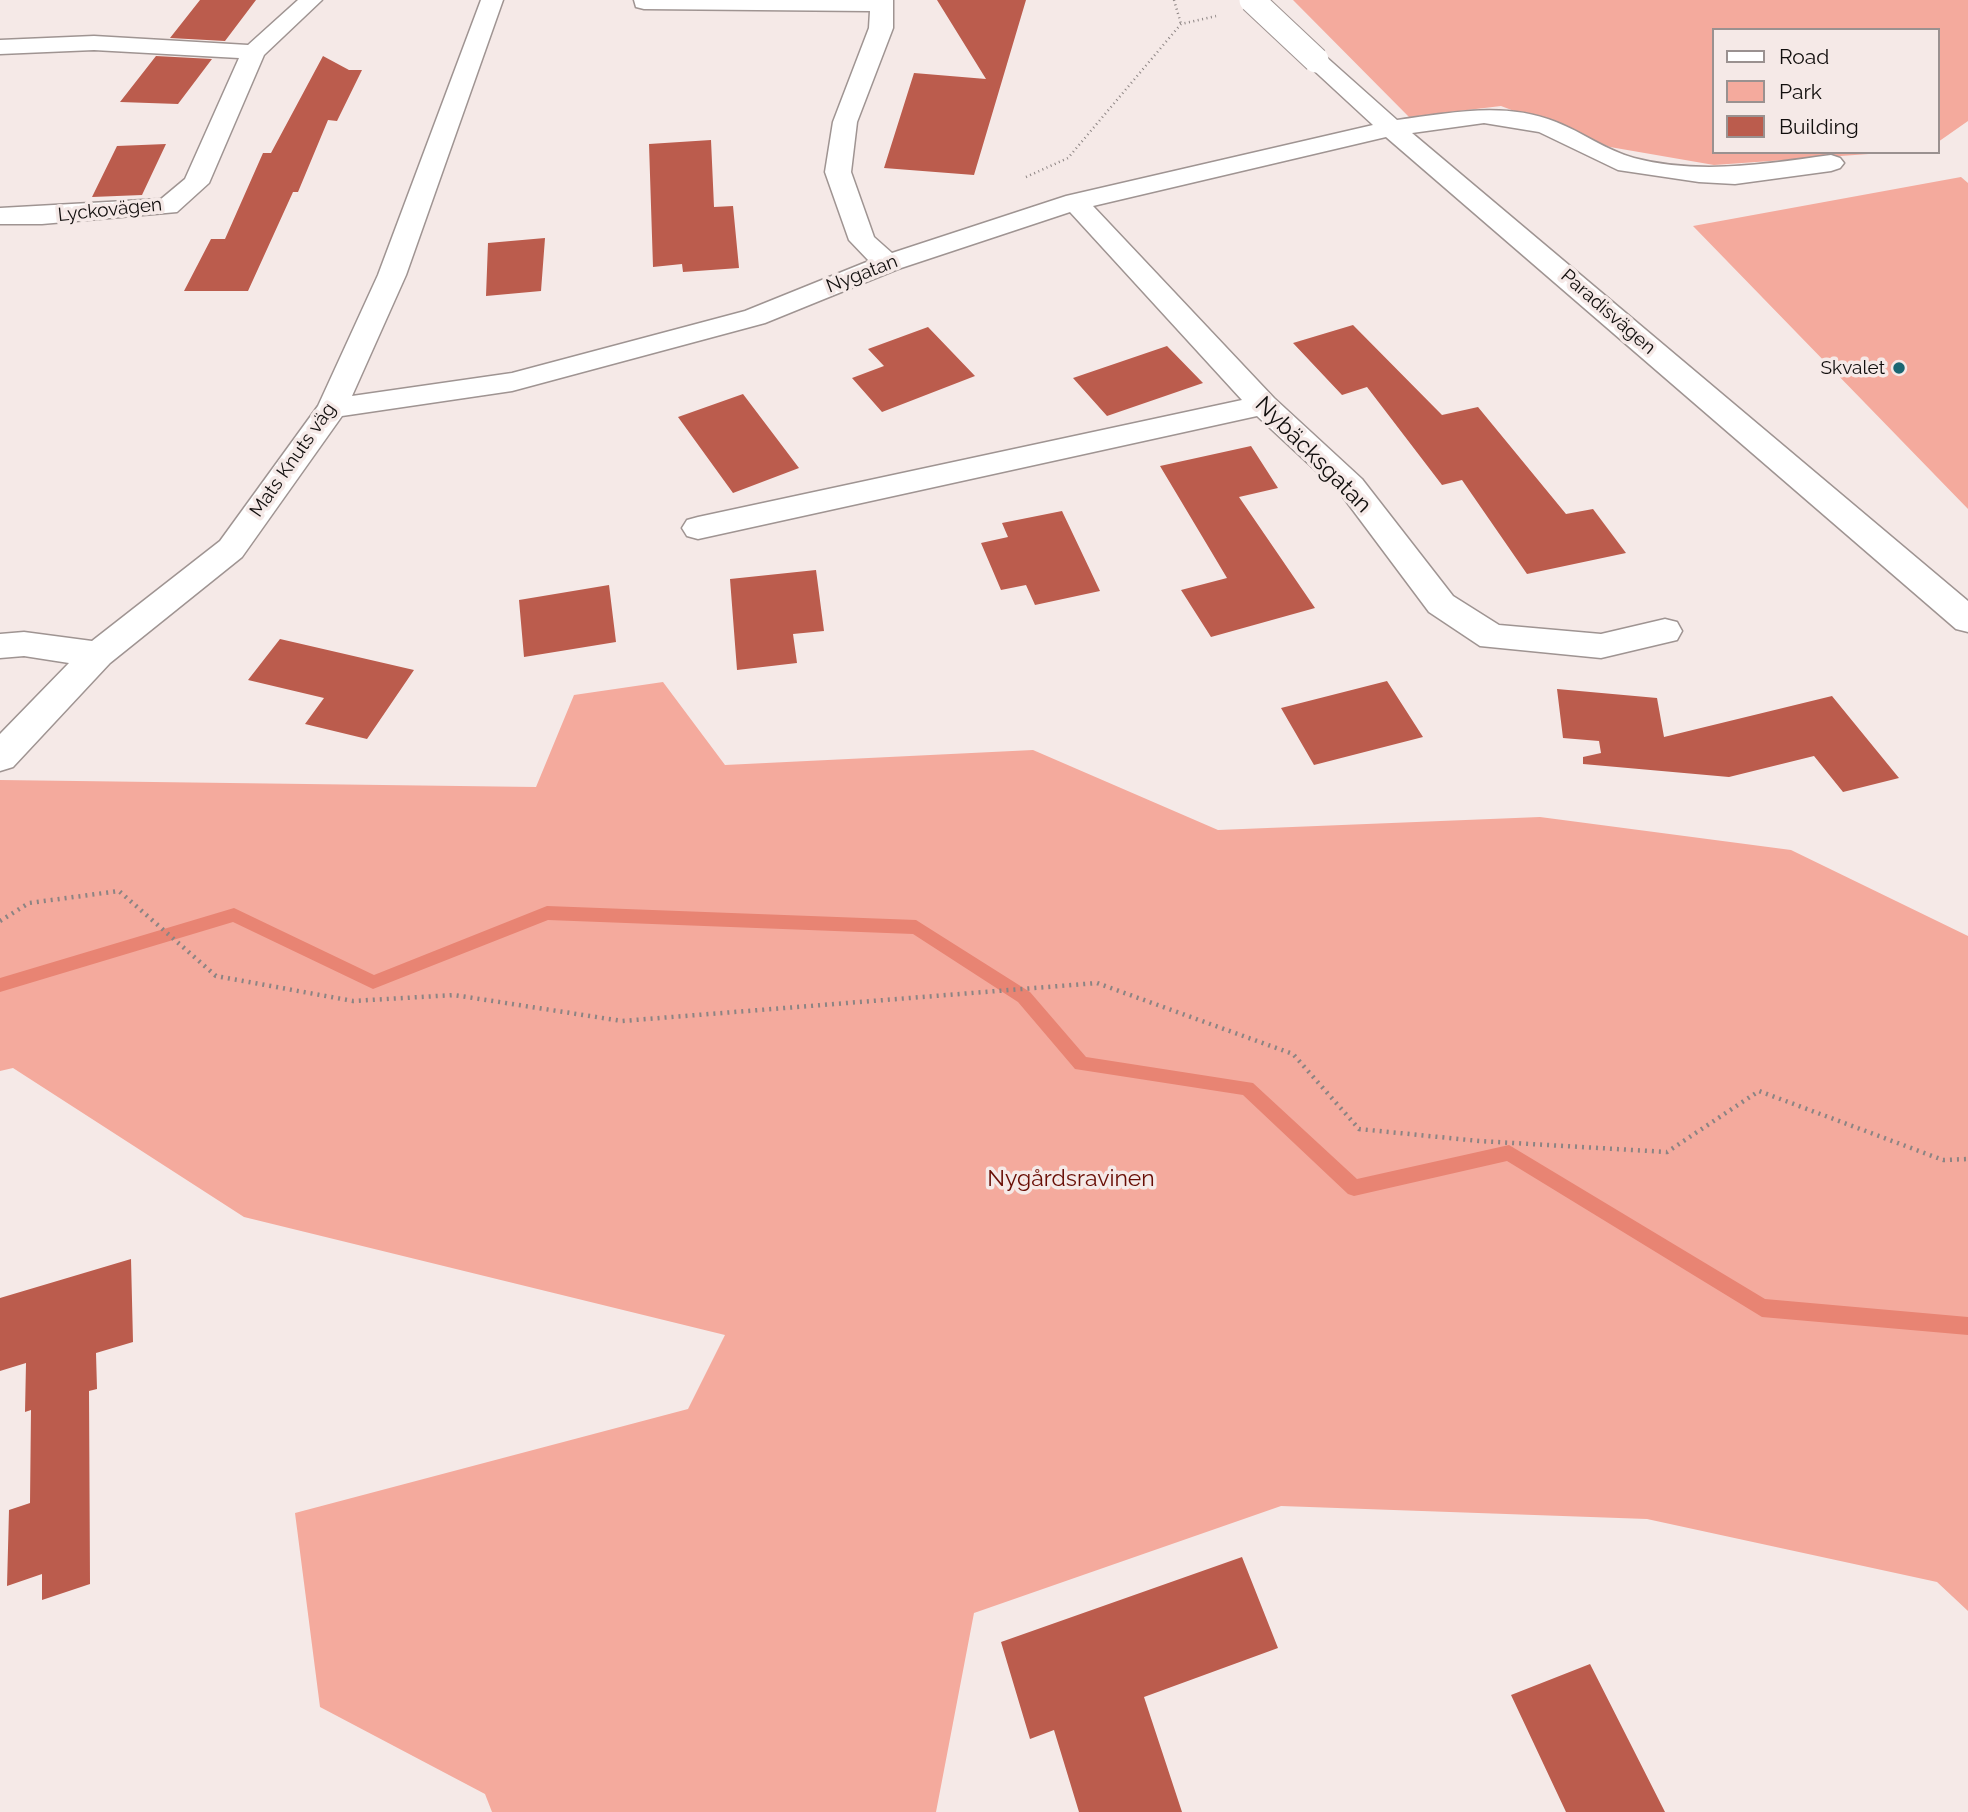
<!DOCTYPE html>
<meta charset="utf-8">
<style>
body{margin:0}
#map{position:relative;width:1968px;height:1812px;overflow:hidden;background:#f5e9e7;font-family:Raleway,sans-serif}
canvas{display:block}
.legend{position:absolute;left:1712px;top:28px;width:228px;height:126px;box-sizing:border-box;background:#f5e9e7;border:2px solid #9a9190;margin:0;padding:9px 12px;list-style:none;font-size:21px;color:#110e0d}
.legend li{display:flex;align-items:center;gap:14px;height:35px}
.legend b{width:35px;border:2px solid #9a9190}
</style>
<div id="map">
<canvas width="1968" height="1812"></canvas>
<ul class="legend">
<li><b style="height:9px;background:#fff"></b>Road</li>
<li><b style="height:19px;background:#f4aa9d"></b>Park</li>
<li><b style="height:19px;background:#bb5c4d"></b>Building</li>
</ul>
</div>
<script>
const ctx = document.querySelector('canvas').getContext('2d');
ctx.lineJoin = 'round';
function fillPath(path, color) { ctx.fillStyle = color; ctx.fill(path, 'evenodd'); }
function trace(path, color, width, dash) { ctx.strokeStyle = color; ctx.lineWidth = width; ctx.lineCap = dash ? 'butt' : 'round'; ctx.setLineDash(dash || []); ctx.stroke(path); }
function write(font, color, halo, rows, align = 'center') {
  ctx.font = font + ' Raleway,sans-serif'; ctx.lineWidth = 7; ctx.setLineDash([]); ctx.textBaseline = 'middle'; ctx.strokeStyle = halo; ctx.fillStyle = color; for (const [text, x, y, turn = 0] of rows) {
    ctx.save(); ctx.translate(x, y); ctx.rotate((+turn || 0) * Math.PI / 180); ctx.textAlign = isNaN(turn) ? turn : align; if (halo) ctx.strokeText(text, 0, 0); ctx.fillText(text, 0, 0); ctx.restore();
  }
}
fillPath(new Path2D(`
 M1293,0H1968V121L1938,142V30H1714V152H1897L1714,165L1610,147L1501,106L1409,117Z
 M1961,177L1968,183V509L1693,226Z
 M663,682L725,765L1033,750L1218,830L1540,817L1791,850L1968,936V1611L1937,1582L1647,1519L1281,1506L974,1613L936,1812H492L485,1794L320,1707L295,1513L688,1409L725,1335L244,1217L13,1068L0,1071V780L536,787L574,695Z`), '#f4aa9d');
fillPath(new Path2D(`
 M547,906L916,920L1030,992L1086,1057L1253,1083L1357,1179L1509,1145L1765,1299L1968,1317V1335L1762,1317L1507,1161L1354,1196L1348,1194L1243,1095L1075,1069L1018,1002L913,934L548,920L373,989L233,922L0,992V978L234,908L374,975Z`), '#e88473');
fillPath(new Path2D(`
 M200,0H256L225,41L170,38Z
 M937,0H1026L974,175L884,168L914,73L986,79Z
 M156,56L212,59L178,104L120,102Z
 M323,56L349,70H362L337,121L328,120L298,192H293L248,291H184L211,239H225L263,153H271Z
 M711,140L714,207L733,206L739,268L683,272L682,264L653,267L649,144Z
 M166,144L142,195L92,197L117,146Z
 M545,238L541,291L486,296L488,243Z
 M1353,325L1442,415L1478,407L1566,514L1593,509L1626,553L1527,574L1462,480L1442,485L1367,387L1342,395L1293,343Z
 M928,327L975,376L882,412L852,378L884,366L868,349Z
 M1167,346L1203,383L1107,416L1073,378Z
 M743,394L799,468L733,493L678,417Z
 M1251,446L1278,488L1239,497L1315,608L1211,637L1181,590L1227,578L1160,466Z
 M1062,511L1100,591L1035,605L1026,585L1001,590L981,543L1008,537L1002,523Z
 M816,570L824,631L793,634L797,663L737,670L730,579Z
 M609,585L616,642L524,657L519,600Z
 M280,639L414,670L367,739L305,724L324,698L248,680Z
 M1387,681L1423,737L1314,765L1281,708Z
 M1557,689L1657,698L1664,737L1832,696L1899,778L1843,792L1814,756L1729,777L1583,764V757L1601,753L1599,741L1563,738Z
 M131,1259L133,1342L96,1353L97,1389L89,1391L90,1584L42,1600V1574L7,1586L9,1510L30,1503L31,1410L25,1412L26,1363L0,1371V1298Z
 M1242,1557L1278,1648L1144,1697L1182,1812H1079L1054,1730L1030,1739L1001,1642Z
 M1590,1664L1665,1812H1566L1511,1695Z`), '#bb5c4d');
const minor = new Path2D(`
 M298,0H322L264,55L209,183L177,212L42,224H0V208L161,199L185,179L239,58L94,50L0,54V40L94,36L248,45Z
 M481,0H503L406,275L352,396L512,373L745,311L869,261L849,240L825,172L833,122L869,28L870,11L644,9L636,7L634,0H893V28L857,122L851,172L874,237L892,253L1066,196L1373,125L1308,65L1304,60L1308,55H1324L1397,120C1449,113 1505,101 1556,122C1582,132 1607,151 1634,158C1699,175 1766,164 1831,155L1840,158L1844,163L1840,168L1831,171L1735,184L1699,182L1618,170L1539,132L1484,123L1412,133L1968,601V632L1956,629L1386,137L1093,206L1274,398L1362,479L1453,596L1499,625L1601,634L1665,619L1677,622L1682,631L1677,640L1601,658L1480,646L1429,612L1340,493L1257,416L698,539L687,536L682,528L687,520L698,517L1242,400L1070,212L898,269L765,323L512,391L342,416L242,557L110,663L13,767L0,771V734L69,663L24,656L0,658V634L24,632L92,641L220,541L318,406L378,275Z`);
trace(minor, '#9f9492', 3);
trace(new Path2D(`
 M1174,0L1181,24
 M1026,177L1068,158L1181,24L1216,16`), '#8c8483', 2.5, [1, 3.5]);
trace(new Path2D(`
 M0,921L29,903L119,891L216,976L353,1001L454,995L622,1021L1097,983L1293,1054L1359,1129L1479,1141L1667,1152L1759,1091L1943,1160L1968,1159`), '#8c8483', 4.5, [2, 5]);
fillPath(minor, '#fff');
const minorBridge = new Path2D(`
 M1252,0L1316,60`);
trace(minorBridge, '#9f9492', 27, []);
trace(minorBridge, '#fff', 25);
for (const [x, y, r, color] of [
 [1899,368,7,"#1b6672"]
]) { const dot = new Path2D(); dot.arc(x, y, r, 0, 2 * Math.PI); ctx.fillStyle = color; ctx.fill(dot); trace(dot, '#f5e9e7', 2.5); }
write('19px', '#110e0d', '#f5e9e7', [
 ["Lyckovägen",110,210,-6],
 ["Nygatan",862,274,-21],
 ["Paradisvägen",1608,312,41],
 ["Mats Knuts väg",293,460,-55]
]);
write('19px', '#110e0d', '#f5e9e7', [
 ["Skvalet",1885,368]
], 'right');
write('23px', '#110e0d', '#f5e9e7', [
 ["Nybäcksgatan",1313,455,45]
]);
write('23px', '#680d04', '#f5e9e7', [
 ["Nygårdsravinen",1071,1179]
]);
</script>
